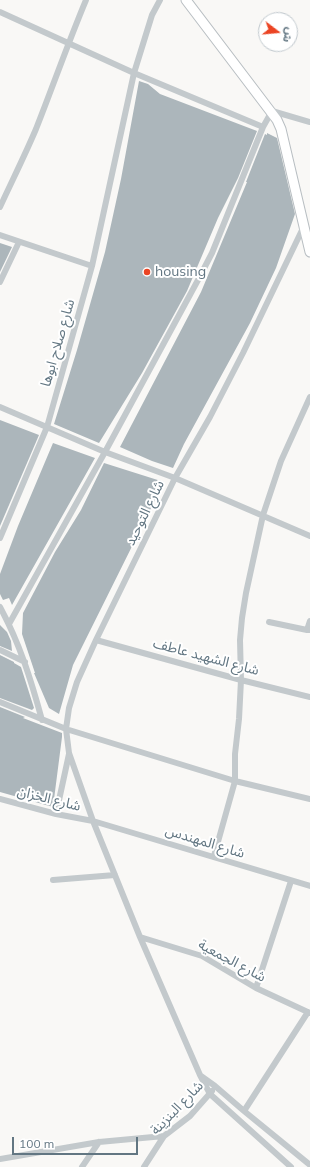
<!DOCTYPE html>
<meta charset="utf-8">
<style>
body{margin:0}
#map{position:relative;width:310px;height:1167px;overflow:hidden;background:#f9f8f6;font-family:Mulish,"Noto Sans Arabic",sans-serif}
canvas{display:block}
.north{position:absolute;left:258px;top:12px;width:40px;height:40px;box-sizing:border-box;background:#fff;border:1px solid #c0c8cd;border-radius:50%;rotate:106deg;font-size:11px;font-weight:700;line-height:16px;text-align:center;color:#627682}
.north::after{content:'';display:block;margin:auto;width:14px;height:18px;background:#eb4423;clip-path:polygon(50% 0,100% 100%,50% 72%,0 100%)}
.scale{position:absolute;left:12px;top:1137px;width:126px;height:18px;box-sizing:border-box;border:2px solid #627682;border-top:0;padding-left:5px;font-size:12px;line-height:14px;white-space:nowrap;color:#627682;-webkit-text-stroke:3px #fff;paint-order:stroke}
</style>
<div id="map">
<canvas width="310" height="1167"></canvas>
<div class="north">ش</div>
<div class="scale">100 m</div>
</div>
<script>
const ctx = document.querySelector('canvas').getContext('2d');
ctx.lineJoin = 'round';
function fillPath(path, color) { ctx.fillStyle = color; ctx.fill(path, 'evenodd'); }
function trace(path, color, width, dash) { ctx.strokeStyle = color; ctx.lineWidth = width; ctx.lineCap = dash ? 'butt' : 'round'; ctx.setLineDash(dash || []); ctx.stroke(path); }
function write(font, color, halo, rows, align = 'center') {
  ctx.font = font + ' Mulish,"Noto Sans Arabic",sans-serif'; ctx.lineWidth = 4; ctx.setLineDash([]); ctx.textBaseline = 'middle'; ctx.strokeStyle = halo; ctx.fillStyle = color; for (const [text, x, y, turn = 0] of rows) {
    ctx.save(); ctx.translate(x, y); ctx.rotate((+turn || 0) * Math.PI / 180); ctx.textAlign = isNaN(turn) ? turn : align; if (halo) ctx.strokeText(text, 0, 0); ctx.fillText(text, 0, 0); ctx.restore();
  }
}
fillPath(new Path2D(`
 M139,81L148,84L160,94L257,131L238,178L218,218L187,291L142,373L99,443L54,424L77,350L105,252L121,179Z
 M267,133L277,138L295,214L276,268L250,323L184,444L173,468L152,461L120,447L201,292L247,182H246L265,134L267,135Z
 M0,243L12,247L0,272Z
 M0,420L39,435L0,526Z
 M53,443L95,458L12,605L9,598L3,600L0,594V574L18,526Z
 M104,463L164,482L73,665L59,714L49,708L34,673H35L22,634L23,613L55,552L81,510Z
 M0,625L7,632L11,641L12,651L0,646Z
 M0,655L14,662V663L21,667L34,708L32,710L0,698Z
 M0,707L25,717L23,718L62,733V737L53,807L0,792Z`), '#acb6bb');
const secondary = new Path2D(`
 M186,0L277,120L281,129L310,252`);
trace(secondary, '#b8bec2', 11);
trace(new Path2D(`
 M0,12L134,73L263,127L272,111L310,122
 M0,207C12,181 25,155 36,129C53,86 68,43 86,0
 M0,235L92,266L134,73L152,15L160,0
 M0,282L19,242
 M0,407L105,452L175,478L310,536
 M0,538L47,427L92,266
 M0,607C20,644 31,680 42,720
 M310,621L307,630H310
 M269,622L307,630
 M9,624L105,452L198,280L212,253L263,127
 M96,640L241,680L310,697
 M0,650L25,662
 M0,702L66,729L235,781L310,799
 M0,799L56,814L93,821L310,886
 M56,814L69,754
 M214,856L235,781V754L239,719L241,680L240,640L242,618L246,593L263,515L281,461L310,397
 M53,880L115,875
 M140,937L202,956L256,988L310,1013
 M256,988L291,881
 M201,1076L215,1086L244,1111L310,1165
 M244,1111L308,1012
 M0,1159L99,1142L164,1136
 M82,1167L99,1142
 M144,1167L164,1136L190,1116L212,1091
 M291,1167L210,1094L200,1075L140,937L93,821L69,753L66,729L69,708L77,682L96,640L175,478L210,417L243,353L304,226`), '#c3c9cc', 6);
trace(secondary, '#fff', 9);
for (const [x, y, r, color] of [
 [147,272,4,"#eb4423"]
]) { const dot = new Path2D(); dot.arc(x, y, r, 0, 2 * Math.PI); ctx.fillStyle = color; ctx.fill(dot); trace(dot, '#fff', 1.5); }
write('14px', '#627682', '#fff', [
 ["housing",155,272]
], 'left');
write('14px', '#627682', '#fff', [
 ["شارع صلاح ابوها",58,343,-74],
 ["شارع التوحيد",145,513,-64],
 ["شارع الشهيد عاطف",206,657,15],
 ["شارع الخزان",49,799,14],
 ["شارع المهندس",205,842,17],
 ["شارع الجمعية",232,961,28],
 ["شارع البنزينة",177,1108,-46]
]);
</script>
